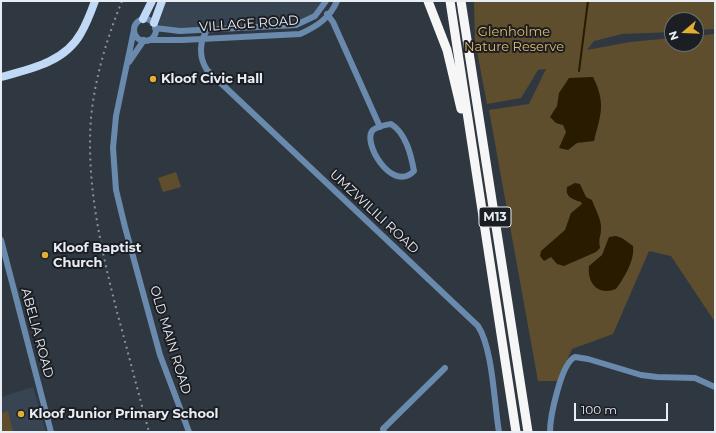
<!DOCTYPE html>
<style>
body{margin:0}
#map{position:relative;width:716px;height:433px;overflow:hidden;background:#2f3841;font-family:Montserrat,sans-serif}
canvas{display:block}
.frame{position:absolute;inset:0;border:2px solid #e8edf3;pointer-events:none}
.north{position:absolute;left:664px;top:12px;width:40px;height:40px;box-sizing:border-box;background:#1b1e23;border:1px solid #6d7176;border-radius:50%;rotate:251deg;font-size:11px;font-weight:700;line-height:16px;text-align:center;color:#e8edf3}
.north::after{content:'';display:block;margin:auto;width:14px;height:18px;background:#e4ae35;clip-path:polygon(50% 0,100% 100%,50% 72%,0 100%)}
.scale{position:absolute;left:574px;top:403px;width:94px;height:18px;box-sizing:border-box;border:2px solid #e8edf3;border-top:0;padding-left:5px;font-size:12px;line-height:14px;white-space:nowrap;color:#e8edf3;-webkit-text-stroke:3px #1b1e23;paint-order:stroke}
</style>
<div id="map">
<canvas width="716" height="433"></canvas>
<div class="frame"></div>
<div class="north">N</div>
<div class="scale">100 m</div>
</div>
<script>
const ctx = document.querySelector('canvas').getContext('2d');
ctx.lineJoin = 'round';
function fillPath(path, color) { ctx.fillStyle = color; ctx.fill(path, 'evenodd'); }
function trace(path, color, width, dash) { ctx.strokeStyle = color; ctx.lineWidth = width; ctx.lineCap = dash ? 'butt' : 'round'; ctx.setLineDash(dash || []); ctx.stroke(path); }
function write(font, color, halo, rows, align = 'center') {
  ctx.font = font + ' Montserrat,sans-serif'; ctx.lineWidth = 4; ctx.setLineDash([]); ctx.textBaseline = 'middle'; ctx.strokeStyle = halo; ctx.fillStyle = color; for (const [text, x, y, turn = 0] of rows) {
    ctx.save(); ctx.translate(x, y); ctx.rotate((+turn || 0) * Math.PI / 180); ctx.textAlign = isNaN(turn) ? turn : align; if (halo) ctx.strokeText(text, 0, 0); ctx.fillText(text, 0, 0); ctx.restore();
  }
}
fillPath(new Path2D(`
 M164,1H324L313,14L295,23L175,29L161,26L157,23Z
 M33,387L46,432H1V397Z`), '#384452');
fillPath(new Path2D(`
 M474,1H715V29L696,30V20H672V32L622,34L594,41L587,50L630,42L672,38V44H696V36L715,34V322L671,256L649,251L613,334L572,349L558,381H538L489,110L529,104L546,69L538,70L521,98L487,104L475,41Z
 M176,172L181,187L163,192L158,178Z
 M8,411L13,432H1V413Z`), '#5f4e2d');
fillPath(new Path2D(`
 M593,77C606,103 601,114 594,141L577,143L568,150L559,148L566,132L563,125L556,123L550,117L557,106L559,93L569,78Z
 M575,183L580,184L586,197L592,200C595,209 602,220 601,229C601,238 598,237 600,248L596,252L564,266L557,264L551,257L544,261L540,256L541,251L565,230L571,213L582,204L581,202C572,199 565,197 567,187Z
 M616,236L622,238L633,246C635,260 624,278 616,289C598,296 587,283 589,266L602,255L609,237Z`), '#281b00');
trace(new Path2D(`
 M579,71L588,1`), '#281b00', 2);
trace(new Path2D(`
 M327,14L333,22L380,127
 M134 30a11 11 0 1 1 22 0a11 11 0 1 1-22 0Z
 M155,28L180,31L296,25L315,16L326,1
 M134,30L116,116L113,148L116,190L125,227L160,355L189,432
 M207,30C199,42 199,58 207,70L478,326C493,349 494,403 499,432
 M149,40H182L300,34C316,27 330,18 337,1
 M129,62L144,40
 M391,124C406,133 411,155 414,171C392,194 361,141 373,130C378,126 385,125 391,124Z
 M1,240L51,432
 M384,432L383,429L445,368
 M550,432C550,417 561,363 575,357L588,359L641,375L657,377L695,378L715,387`), '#6a8aad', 6);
trace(new Path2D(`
 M143,19L152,1
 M154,23L162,1
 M1,77C31,69 65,62 81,33C87,23 91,12 95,1`), '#c0daf6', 8);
trace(new Path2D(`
 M428,1L447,50L461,109
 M450,1L516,432
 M461,1L528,432`), '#f6f6f6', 9);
trace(new Path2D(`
 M122,1C107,38 95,77 91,118C86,185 101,248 117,312C128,352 138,392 149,432`), '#8b929a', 2, [2, 4]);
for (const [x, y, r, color] of [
 [153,79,4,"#e4ae35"],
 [45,255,4,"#e4ae35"],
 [21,414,4,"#e4ae35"]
]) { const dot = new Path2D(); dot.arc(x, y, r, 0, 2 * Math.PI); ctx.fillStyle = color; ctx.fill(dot); trace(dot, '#1b1e23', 1.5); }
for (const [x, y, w] of [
 [495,217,32]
]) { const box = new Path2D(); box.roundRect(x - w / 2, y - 10, w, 20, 3); ctx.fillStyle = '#1b1e23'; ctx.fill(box); trace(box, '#e8edf3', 1); }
write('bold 12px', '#e8edf3', null, [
 ["M13",495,217]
]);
write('13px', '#e8edf3', '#1b1e23', [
 ["VILLAGE ROAD",249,24,-4],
 ["UMZWILILI ROAD",374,212,43],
 ["ABELIA ROAD",37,333,75],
 ["OLD MAIN ROAD",170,340,73]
]);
write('13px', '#e6bc6a', '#1b1e23', [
 ["Glenholme",514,32],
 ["Nature Reserve",514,47]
]);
write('bold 13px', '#e8edf3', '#1b1e23', [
 ["Kloof Civic Hall",161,79],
 ["Kloof Baptist",53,248],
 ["Church",53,263],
 ["Kloof Junior Primary School",29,414]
], 'left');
</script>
